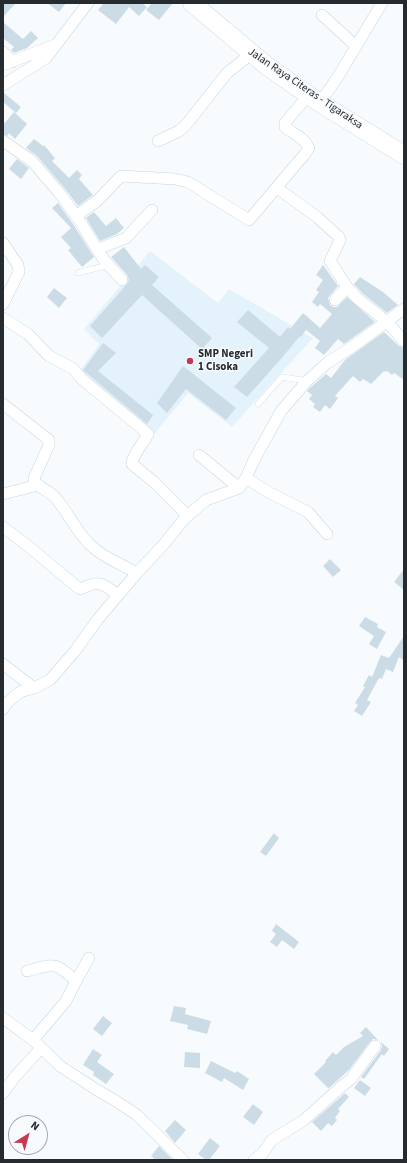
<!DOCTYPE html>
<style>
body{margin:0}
#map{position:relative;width:407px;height:1163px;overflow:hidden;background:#f8fbfd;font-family:"Source Sans 3",sans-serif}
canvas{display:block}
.frame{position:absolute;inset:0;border:4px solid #252b2f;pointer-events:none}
.north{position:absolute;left:8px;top:1115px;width:40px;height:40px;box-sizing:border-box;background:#f8fbfd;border:1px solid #a4a8ab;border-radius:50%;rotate:37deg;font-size:11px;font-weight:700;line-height:16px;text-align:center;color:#252b2f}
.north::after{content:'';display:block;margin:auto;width:14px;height:18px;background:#c83855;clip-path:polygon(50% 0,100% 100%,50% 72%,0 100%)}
</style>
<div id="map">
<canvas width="407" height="1163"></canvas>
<div class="frame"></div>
<div class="north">N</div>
</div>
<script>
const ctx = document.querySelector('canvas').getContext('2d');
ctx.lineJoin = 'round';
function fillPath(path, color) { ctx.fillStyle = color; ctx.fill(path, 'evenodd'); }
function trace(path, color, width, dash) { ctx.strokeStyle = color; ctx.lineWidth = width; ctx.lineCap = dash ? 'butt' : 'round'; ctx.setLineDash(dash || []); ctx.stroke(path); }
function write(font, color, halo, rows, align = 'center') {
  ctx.font = font + ' "Source Sans 3",sans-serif'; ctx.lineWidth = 3; ctx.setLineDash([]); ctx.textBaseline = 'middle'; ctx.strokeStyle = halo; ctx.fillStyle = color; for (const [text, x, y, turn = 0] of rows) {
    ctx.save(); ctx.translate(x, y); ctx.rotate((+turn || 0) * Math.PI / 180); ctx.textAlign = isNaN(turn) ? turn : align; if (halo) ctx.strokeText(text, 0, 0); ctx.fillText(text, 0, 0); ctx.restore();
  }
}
fillPath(new Path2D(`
 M150,251L218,303L229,289L313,338L232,427L188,393L151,438L75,378L99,344L84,329Z`), '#e4f2fb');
fillPath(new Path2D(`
 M3,3H16L3,17Z
 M47,3H66L59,12Z
 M104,3H142L147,7L139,16L129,7L116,24L98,10Z
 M152,3H173L159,20L146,10Z
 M3,22L23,39L31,31L38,38L27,48L14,53L11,50L14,47L3,38Z
 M3,92L21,107L16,113L3,102Z
 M14,112L27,124L15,139L9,133L7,136L3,134V125Z
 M34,139L43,146L44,145L54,157L55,158L52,161L69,178L77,170L82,175L79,179L93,195L78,206L66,190L37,156L26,148Z
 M17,159L29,168L21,179L9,169Z
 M58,203L73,224L94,257L82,267L68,250L71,248L61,237L71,228L52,208Z
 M94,212L106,226L116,218L124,228L117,234L100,241L86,218Z
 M124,247L141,269L145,265L159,277L152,285L212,338L202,349L142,295L102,338L90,326L128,283L129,279L127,275L111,257Z
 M323,265L338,286L328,298L330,305L333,307H337L347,297L375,322L344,344L338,339L324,355L315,348L320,341L306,330L301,337L300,336L280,360L247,397L234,387L269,348L237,322L248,310L280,337L288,327L290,329L303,313L320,328L332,314L320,304L318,307L312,302L319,292L316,290L323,280L316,275Z
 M360,277L383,292L398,305L387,313L362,293L354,284Z
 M54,288L67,298L59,308L47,297Z
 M384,332L399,346L404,348V380L394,373L392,375L387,371L386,372L384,371L371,384L363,379L360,382L353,376L335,396L338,398L330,409L325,405L320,412L313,407L315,404L309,399L312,395L307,391L312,386L326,374L331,378L345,360Z
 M103,343L116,353L98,371L153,415L147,424L83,370Z
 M183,366L236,408L226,420L186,389L167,413L157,403Z
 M330,559L341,570L333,577L323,566Z
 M404,569V590L394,582Z
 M365,617L378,624L377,627L386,632L377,649L369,644L374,636L359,626Z
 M404,636V661L399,657L393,672L386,669L382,679L379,678L367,700L371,702L362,716L354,711L358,705L355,703L365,687L363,686L369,675L372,677L381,655L389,658Z
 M274,833L279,838L266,856L260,852Z
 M276,924L299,942L294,949L282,940L277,947L270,942L276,934L272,931Z
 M174,1006L186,1008L185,1014L211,1021L207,1034L187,1029L188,1025L170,1021Z
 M103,1016L112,1023L102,1036L93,1029Z
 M366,1027L378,1040L373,1039L370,1042L349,1070L329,1088H328L314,1074L326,1062L325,1061L333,1052L336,1055L344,1047L363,1036L360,1033Z
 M381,1042L389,1049L384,1056L382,1054L364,1079L361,1077L381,1050L382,1046Z
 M93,1049L102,1055L97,1062L114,1074L106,1084L93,1075L94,1072L83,1065Z
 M185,1052L200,1053V1068L184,1067Z
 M211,1061L235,1073L237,1071L249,1079L243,1090L224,1078L222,1082L205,1073Z
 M360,1080L371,1088L365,1096L354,1088Z
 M345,1093L349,1097L338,1109L340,1111L335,1118L337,1120L332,1126L328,1123L321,1131L312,1122Z
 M253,1104L263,1112L254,1125L243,1117Z
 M175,1120L186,1130L175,1143L165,1131Z
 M210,1138L220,1146L209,1160H206L198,1154Z
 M159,1146L173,1160H156L151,1156Z`), '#ccdce6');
const service = new Path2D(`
 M78,273L108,265
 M258,404L282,377L307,381`);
const minor = new Path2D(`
 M322,15L356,46
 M3,52L12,62
 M3,65L55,45
 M3,85L46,58L88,3
 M320,103L339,75L382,3
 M3,141L32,161L61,195L79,220L104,260L122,280
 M158,141L179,131L186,125L227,73L251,54
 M277,188L317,217L339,237L340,240L330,261L347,287
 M76,216L97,201L121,176L175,179L188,182L249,220L304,155L309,148C305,138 293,134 285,127V123L309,94
 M3,243L18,265L19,272L3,304
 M98,249L126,238L152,210
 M335,300L347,287L357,298L387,322L404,341
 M3,318L28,334L49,356L72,368L83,380L147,433L148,434C144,442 132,456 132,464L154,482L188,516
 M3,404L49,440V445L34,478C35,487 48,490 54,496C69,513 78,536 96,550C108,559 124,566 137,573
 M199,455L239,488
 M246,478L268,492L308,512L327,534
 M3,494L38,485
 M3,527L28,546L76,586L80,589C100,580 102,583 118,595
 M3,664L34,688
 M3,709L7,703L20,692L34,688L50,680L75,651L98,619L137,573L164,544L184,519L206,500L239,488L246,478L254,460L281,411L307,381L327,363L355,345L404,309
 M27,971C55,964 54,961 76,981L66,1001L33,1040
 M76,981L89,958
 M3,1018L33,1040L60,1066L97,1090L116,1101L137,1115L183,1160
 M3,1093L14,1078L41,1048
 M254,1160L262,1154L272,1140L304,1120L342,1086L351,1079L375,1046`);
const primary = new Path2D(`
 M192,3L267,66L320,103L404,155`);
trace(service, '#c5d5e0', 6);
trace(minor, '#c5d5e0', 12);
trace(primary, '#c5d5e0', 19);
trace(service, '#fff', 5.5);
trace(minor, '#fff', 11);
trace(primary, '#fff', 18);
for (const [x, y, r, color] of [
 [190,361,4,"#c83855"]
]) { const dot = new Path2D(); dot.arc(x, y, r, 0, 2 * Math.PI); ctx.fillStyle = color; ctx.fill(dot); trace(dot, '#f8fbfd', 1.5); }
write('11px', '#252b2f', '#f8fbfd', [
 ["Jalan Raya Citeras - Tigaraksa",305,89,34]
]);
write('bold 11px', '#252b2f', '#f8fbfd', [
 ["SMP Negeri",198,355],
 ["1 Cisoka",198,368]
], 'left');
</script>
